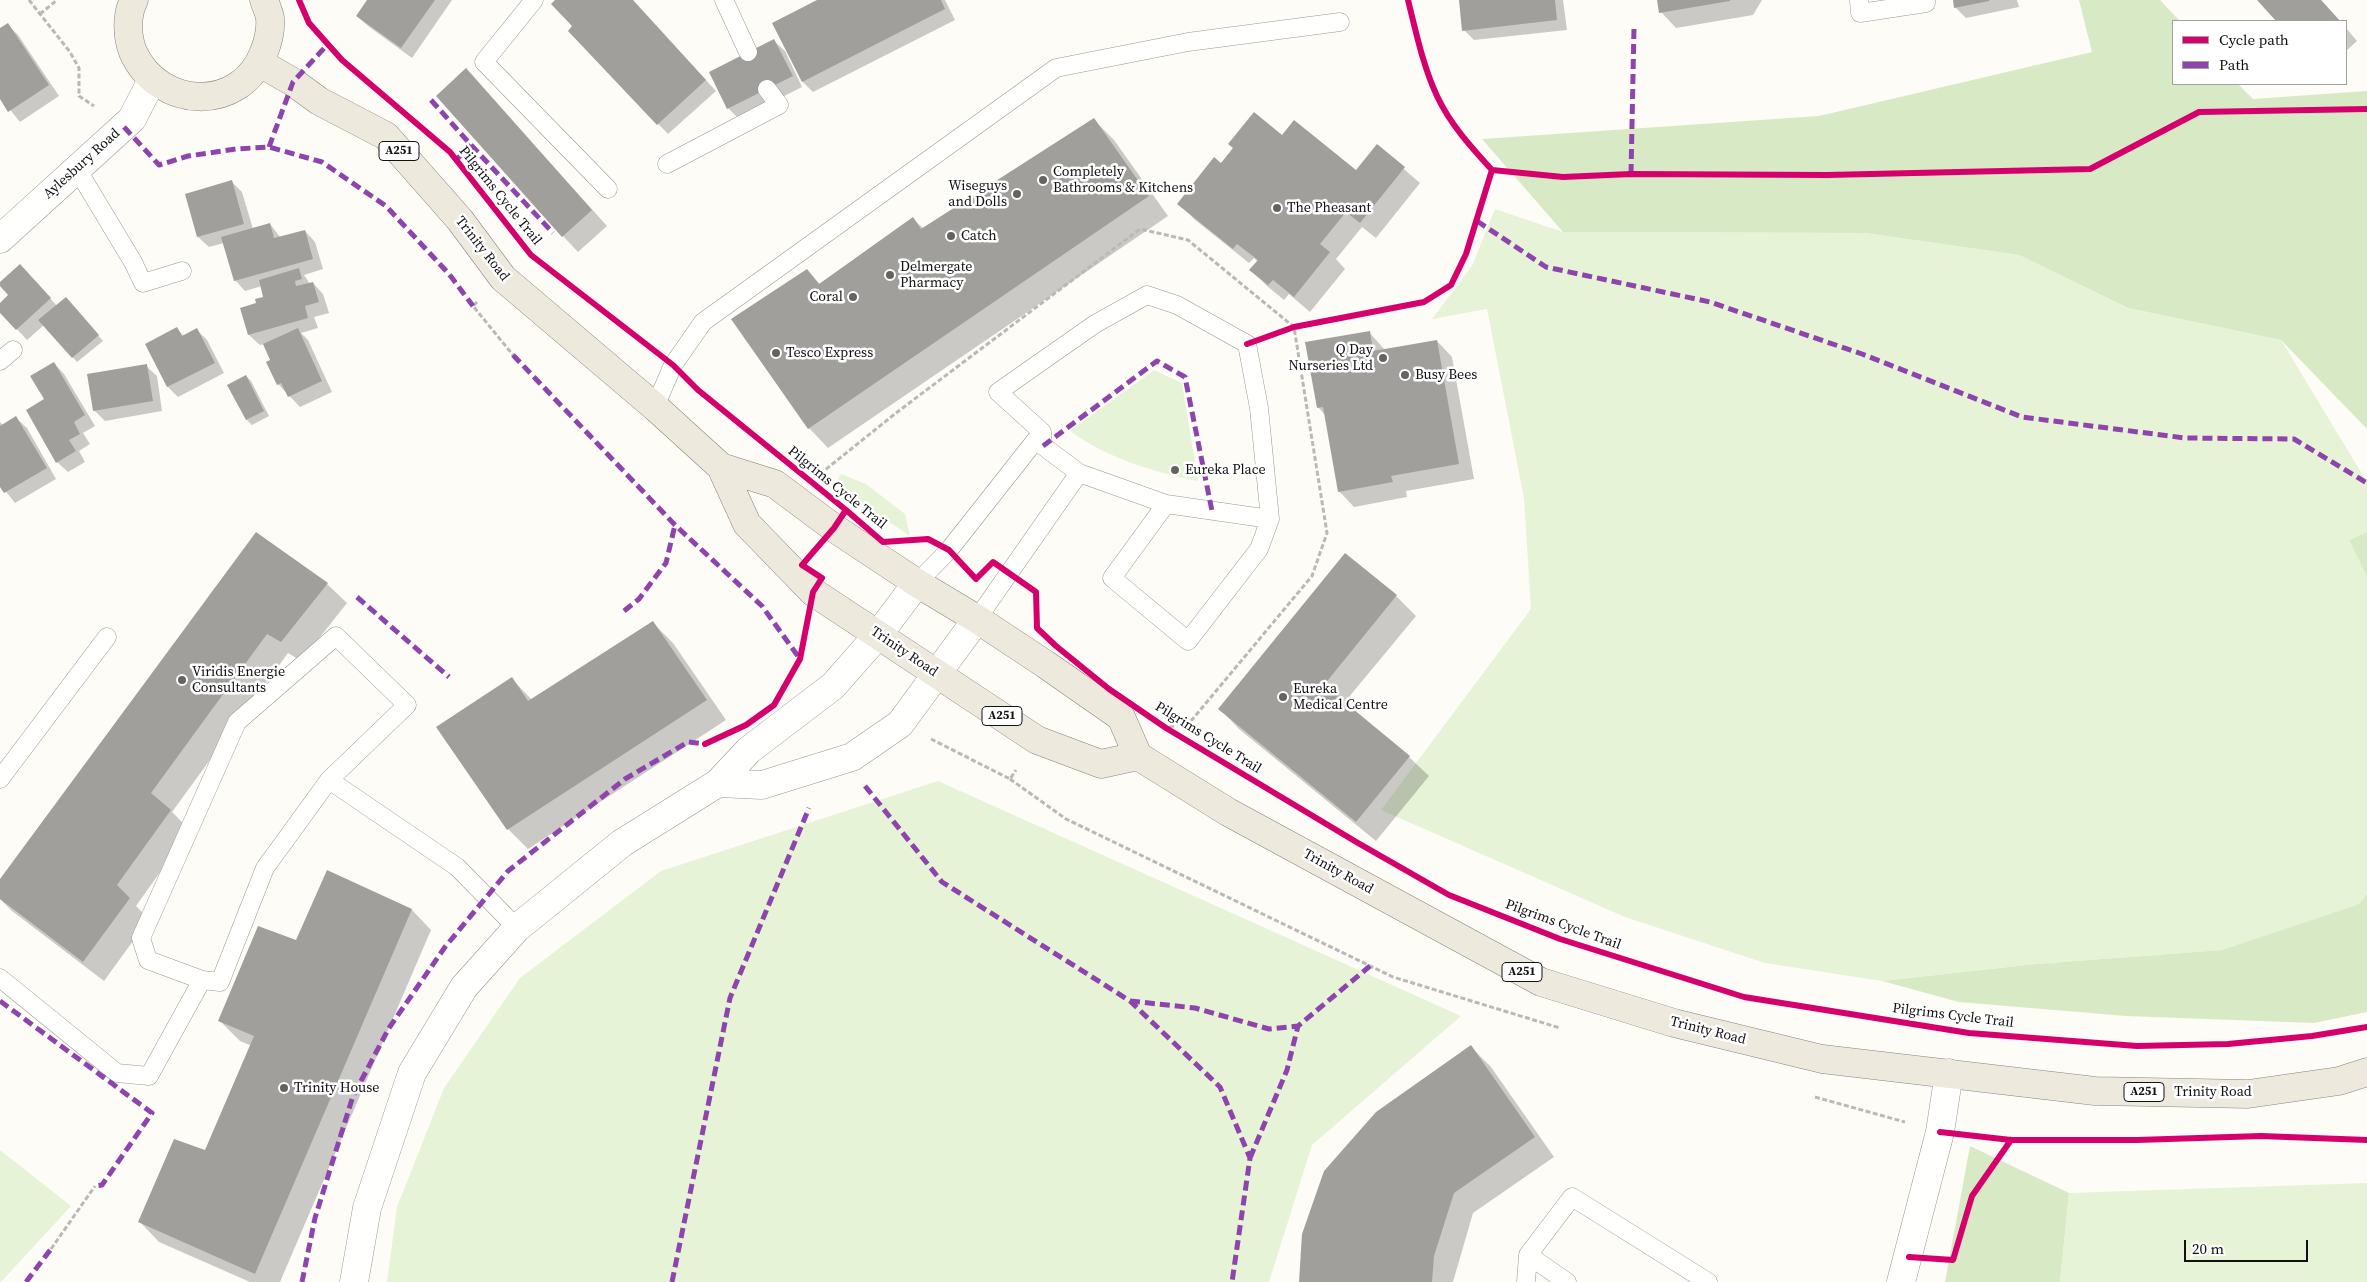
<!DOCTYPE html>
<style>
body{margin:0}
#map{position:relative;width:2367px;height:1282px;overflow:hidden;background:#fdfcf7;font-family:"Source Serif 4",serif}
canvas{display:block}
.legend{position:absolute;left:2172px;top:20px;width:175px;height:65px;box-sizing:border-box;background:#fff;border:1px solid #a0a0a0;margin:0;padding:6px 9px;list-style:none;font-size:15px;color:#111}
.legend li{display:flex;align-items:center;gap:10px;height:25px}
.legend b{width:25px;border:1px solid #a0a0a0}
.scale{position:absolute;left:2184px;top:1240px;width:124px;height:22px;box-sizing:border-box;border:2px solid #111;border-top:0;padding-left:6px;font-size:15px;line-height:18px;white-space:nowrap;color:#111;-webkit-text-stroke:4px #fff;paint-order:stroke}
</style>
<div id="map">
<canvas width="2367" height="1282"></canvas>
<ul class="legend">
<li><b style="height:6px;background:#d6006c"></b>Cycle path</li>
<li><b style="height:6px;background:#8e44ad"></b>Path</li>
</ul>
<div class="scale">20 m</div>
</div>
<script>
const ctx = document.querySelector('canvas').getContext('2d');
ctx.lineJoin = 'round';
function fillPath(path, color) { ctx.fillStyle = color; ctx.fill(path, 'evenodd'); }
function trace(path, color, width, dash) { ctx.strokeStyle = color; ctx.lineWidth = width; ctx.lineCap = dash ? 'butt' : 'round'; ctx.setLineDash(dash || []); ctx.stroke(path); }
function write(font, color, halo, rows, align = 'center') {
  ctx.font = font + ' "Source Serif 4",serif'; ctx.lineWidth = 5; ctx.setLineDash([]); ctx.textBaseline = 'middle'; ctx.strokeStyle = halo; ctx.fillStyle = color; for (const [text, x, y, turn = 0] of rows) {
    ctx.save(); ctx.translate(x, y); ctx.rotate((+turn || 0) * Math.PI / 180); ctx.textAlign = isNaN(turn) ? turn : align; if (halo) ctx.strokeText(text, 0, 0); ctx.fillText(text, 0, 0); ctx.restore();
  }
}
fillPath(new Path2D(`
 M1495,209L1563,232L1865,233L2019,255L2128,308L2281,340L2367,482V532L2349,540L2367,577V894L2359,904L2222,950L2036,964L1882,981L1765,963L1625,917L1381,810L1531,609L1524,498L1487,309L1432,319L1472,266Z
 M1154,370L1182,383L1198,481C1153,472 1107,458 1070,431Z
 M841,474L866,484L905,514L910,536L835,485Z
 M938,781L1461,1016L1312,1145L1269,1282H387L397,1207L444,1088L520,978L661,871Z
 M0,1150L71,1206L1,1282H0Z
 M2367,1183V1282H2060L2069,1193Z`), '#e7f3d7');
fillPath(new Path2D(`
 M2079,0H2160L2180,21H2173V84H2238L2253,99L2367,91V429L2281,340L2128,308L2019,255L1865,233L1563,232L1482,139L1819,116L2092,52Z
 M2367,532V577L2349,540Z
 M2367,894V1012L2314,1023L2126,1016L1959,1002L1882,981L2036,964L2222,950L2359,904Z
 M1970,1146L2069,1193L2060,1282H1945Z`), '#d8eac5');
fillPath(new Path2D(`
 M368,0H452L412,58L368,26L357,16Z
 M556,0H632L716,91L668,134L569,31L574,26Z
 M821,0H945L955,20L813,92L803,82L774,24Z
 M1460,0H1563L1567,30L1474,40L1464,30Z
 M1659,0H1762L1753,15L1676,28L1661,12Z
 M1954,0H2017L2019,7L1966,18L1955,7Z
 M2259,0H2321L2340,21H2277Z
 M8,25L18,35L59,96L20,122L0,97V30Z
 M2346,28L2357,41L2346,51Z
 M774,41L785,51L802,87L739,119L728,108Z
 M481,86L607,226L578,252L563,236Z
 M1094,120L1114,140L1168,216L828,448L809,428L807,271L820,284L913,219L923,228Z
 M1282,136L1356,172L1377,146L1420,183L1376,238L1362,227L1336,259L1345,269L1310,312L1289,294L1284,300L1267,286L1251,270L1258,262L1254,258L1249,263L1194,219L1179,203L1221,165Z
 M232,182L242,192L253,229L270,224L281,238L305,231L315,242L323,269L304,275L310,284L313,283L323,294L329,313L314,317L318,328L301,333L308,340L332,392L300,407L278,384L272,360L265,344L260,345L249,335L242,308L258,304L265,297L262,286L245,291L235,280L224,243L209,247L198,237Z
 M30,276L57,306L71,303L103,341L77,362L44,325L27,340L0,311V305L10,295L0,283Z
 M177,329L184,336L196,329L207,340L224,373L178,397L168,387L146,344Z
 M1369,332L1385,350L1437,341L1452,357L1474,479L1406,491L1407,497L1354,507L1339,491L1325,415L1318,407Z
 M54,363L64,374L95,426L83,433L90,444L79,451L85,462L68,472L57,462L46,400Z
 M146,366L157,376L162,411L105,421L94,410Z
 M246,376L251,381L269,416L252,425L247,420L229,386Z
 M16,418L27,428L56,479L15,503L0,484V422L3,425Z
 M257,534L327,584L347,603L301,661L288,653L172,812L190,830L136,906L149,919L104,981L12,911L0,899V882Z
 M1396,596L1416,616L1344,703L1409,757L1429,776L1376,841L1239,729L1220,709Z
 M653,623L673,643L726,720L528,849L508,829L512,679L532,700Z
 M412,910L431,930L280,1282H250L159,1242L140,1222L206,1151L252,1046L240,1041L220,1021L297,941Z
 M1471,1047L1491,1067L1554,1157L1473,1213L1453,1282H1300Z`), '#0003');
fillPath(new Path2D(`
 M367,0H435L401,48L356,16Z
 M555,0H633L706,80L657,125L568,31L572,26L551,4Z
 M817,0H941L945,9L802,82L772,23Z
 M1459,0H1555L1557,20L1462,31Z
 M1657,0H1730V1L1659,13Z
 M1953,0H1989V1L1954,8Z
 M2257,0H2321L2340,21H2276Z
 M8,23L49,85L8,112L0,99V28Z
 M774,39L793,76L727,109L709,72Z
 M466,68L592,210L562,237L436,96Z
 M1254,112L1282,135L1294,120L1356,170L1377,144L1405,167L1360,223L1346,212L1320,244L1330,252L1294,297L1273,280L1268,285L1249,270L1258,260L1237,244L1233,249L1177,204L1214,157L1221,163L1233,148L1228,144Z
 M1094,118L1149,196L808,429L731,319L807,269L819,284L913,217L921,229Z
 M232,180L244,224L197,237L185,194Z
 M270,223L274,238L305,230L313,259L234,281L221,237Z
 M20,264L51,298L16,330L0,313V303L8,295L0,286V282Z
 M299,268L302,279L295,281L296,286L313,282L319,302L305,306L308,318L248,335L240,308L256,303L255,299L263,297L259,280Z
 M66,297L99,335L72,358L38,320Z
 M177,327L182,336L197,328L215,363L167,387L145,344Z
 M298,328L322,381L288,397L281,383L277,385L266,362L270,360L263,344Z
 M1370,331L1373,351L1437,340L1459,464L1391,476L1393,482L1338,492L1323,407L1317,408L1305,342Z
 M54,362L85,415L74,422L80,434L69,440L76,451L56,463L26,410L44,399L30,376Z
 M147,364L153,401L93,411L87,374Z
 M246,375L264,411L246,420L227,385Z
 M16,416L47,468L4,493L0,487V426Z
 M256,532L328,583L281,642L267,634L151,793L171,810L117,885L130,898L83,962L0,899V879Z
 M1345,553L1397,595L1324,685L1410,756L1356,822L1218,709Z
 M653,621L707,700L507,830L436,727L512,677L528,701Z
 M327,870L412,909L255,1274L138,1222L174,1139L205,1150L254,1036L218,1021L258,926L296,940Z
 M1471,1045L1535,1137L1454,1193L1434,1256L1432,1282H1299L1302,1234L1324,1171L1376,1112Z`), '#a19f9c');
const lane = new Path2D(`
 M534,0L484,62L608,189
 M724,0L748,52
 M1859,0L1860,13L1926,3V0
 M667,164L779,105L767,89
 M77,169L133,262L143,283L182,271
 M0,361L13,350
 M655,407L673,365L703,322L1056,68L1188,42L1340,22
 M1166,504L1112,578L1188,641L1259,549L1270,519L1259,408L1247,344L1177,305L1147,295L1095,324L998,392L1042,432L1043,446L1079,473L1166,504L1270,519
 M917,583L949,550L1042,432
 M977,619L1079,473
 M336,636L407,705L329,780L265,868L220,982L202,980L148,960L141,938L237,722Z
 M0,779L107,637
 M329,780L457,867L517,928
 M0,978L117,1073L149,1076L202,980
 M1526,1282L1528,1255
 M1567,1282L1528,1255L1572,1197L1708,1282`);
const street = new Path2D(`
 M0,239L132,119L152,80
 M718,783L762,785L852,757L900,724L977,619
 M354,1282L367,1208L412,1073L464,987L517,928L622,843L718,783L749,750L833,686L878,635L917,583
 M1901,1282L1940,1132L1949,1073`);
const primary = new Path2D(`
 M134,0C126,15 127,37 133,52C159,110 241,113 264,52C268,42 271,29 270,18C269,12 266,6 264,0
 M260,63L293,82L319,101L386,136L460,220L503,278L655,407L721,467L747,524L813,592L1037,740L1101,764L1138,756
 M721,467L775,484L834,528L917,583L977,619L1045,664L1121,717L1138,756L1228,812L1541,982L1674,1023L1822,1059L2095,1091L2248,1094L2339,1081L2367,1072`);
trace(lane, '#979795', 19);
trace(street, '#979795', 29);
trace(primary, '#858482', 29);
trace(new Path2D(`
 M29,0L70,52L79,68V96L94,106
 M40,14L57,0
 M477,302L473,306L513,355
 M820,474L896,413L1140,229L1188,240L1294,327L1327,533L1312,576L1191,721L1166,728
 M931,739L1010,779L1016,770
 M1010,779L1066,819L1393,977L1560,1028
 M1815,1097L1905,1122
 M51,1249L95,1186`), '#b9b9b8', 3, [5, 2.5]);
trace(lane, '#fffffe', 18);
trace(street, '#fffffe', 28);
trace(primary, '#ede9dc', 28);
trace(new Path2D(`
 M431,100L471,145L456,160
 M124,127L159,165L188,156L236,149L269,147L322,162L386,206L449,274L473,306
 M471,145L553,233
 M269,147L293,82L328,44
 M1631,174L1634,27
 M1477,221L1546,267L1710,302L1862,354L2022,417L2185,438L2294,439L2367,483
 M513,355L675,525L762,606L800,659
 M1043,446L1157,361L1185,377L1212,511
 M357,597L449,677
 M624,611L639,599L666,563L675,525
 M865,786L942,882L1130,1001L1220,1087L1250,1158L1232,1282
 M0,1001L152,1113L102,1185L95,1186
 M1130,1001L1195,1008L1269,1029L1298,1026
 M1250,1158L1287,1070L1298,1026L1370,966
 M26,1282L51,1249
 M302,1282L315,1218L353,1096L389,1028L445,947L508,871L625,779L688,742L705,744
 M672,1282L730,998L809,808`), '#8e44ad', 5, [10, 5]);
trace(new Path2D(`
 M299,0L309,23L342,60L450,152L531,255L673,365L698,390L846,510L883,542L928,539L949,550L976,579L993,562L1036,592L1037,628L1056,646L1109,689L1166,728L1358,843L1449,895L1560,939L1744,997L1969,1033L2137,1046L2228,1044L2312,1036L2367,1027
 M1408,0C1416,32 1423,66 1437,96C1450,124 1471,147 1492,170L1563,177L1631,174L1827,175L2090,169L2199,112L2367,109
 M1247,344L1294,327L1424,302L1451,285L1466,254L1492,170
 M705,744L746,725L774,705L800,659L813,592L822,578L802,565L834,528L846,510
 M1940,1132L2011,1140H2137L2261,1136L2367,1140
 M1909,1257L1953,1260L1972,1196L2011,1140`), '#d6006c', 6);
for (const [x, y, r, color] of [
 [1043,180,5,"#646362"],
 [1017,194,5,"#646362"],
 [1277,208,5,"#646362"],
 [951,236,5,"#646362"],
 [890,275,5,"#646362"],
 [853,297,5,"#646362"],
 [776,353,5,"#646362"],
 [1383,358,5,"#646362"],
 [1405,375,5,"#646362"],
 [1175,470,5,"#646362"],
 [182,680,5,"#646362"],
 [1283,697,5,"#646362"],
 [284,1088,5,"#646362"]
]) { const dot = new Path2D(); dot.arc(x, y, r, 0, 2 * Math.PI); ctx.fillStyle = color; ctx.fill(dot); trace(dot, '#fff', 2); }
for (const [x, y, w] of [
 [399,151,40],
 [1002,716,40],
 [1522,972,40],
 [2144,1092,40]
]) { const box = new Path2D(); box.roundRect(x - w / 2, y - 9.5, w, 19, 4); ctx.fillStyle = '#fff'; ctx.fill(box); trace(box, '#111', 1); }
write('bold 12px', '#111', null, [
 ["A251",399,151],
 ["A251",1002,716],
 ["A251",1522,972],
 ["A251",2144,1092]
]);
write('14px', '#111', '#fff', [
 ["Aylesbury Road",82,164,-42],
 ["Pilgrims Cycle Trail",500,196,51],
 ["Trinity Road",482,249,52],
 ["Pilgrims Cycle Trail",837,488,39],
 ["Trinity Road",904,652,34],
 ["Pilgrims Cycle Trail",1208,738,32],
 ["Trinity Road",1338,872,29],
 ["Pilgrims Cycle Trail",1563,925,20],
 ["Pilgrims Cycle Trail",1953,1016,7],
 ["Trinity Road",1708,1031,14],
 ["Trinity Road",2213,1092]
]);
write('14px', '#111', '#fff', [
 ["Completely",1053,172],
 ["Bathrooms & Kitchens",1053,188],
 ["Wiseguys",1007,186,"right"],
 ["and Dolls",1007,202,"right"],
 ["The Pheasant",1287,208],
 ["Catch",961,236],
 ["Delmergate",900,267],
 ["Pharmacy",900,283],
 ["Coral",843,297,"right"],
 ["Q Day",1373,350,"right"],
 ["Nurseries Ltd",1373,366,"right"],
 ["Tesco Express",786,353],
 ["Busy Bees",1415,375],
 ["Eureka Place",1185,470],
 ["Viridis Energie",192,672],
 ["Consultants",192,688],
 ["Eureka",1293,689],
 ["Medical Centre",1293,705],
 ["Trinity House",294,1088]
], 'left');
</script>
